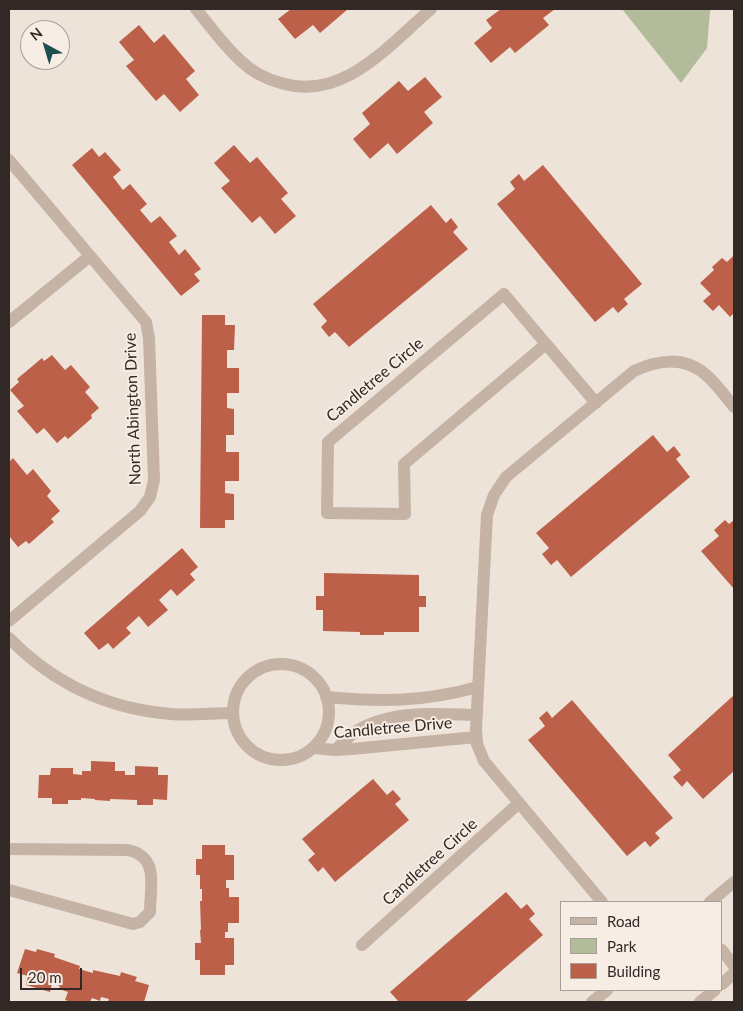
<!DOCTYPE html>
<style>
body{margin:0}
#map{position:relative;width:743px;height:1011px;overflow:hidden;background:#eee3d8;font-family:Lato,sans-serif}
canvas{display:block}
.frame{position:absolute;inset:0;border:10px solid #322926;pointer-events:none}
.legend{position:absolute;left:560px;top:901px;width:162px;height:90px;box-sizing:border-box;background:#f7ede4;border:1px solid #a89f98;margin:0;padding:6px 9px;list-style:none;font-size:15px;color:#322926}
.legend li{display:flex;align-items:center;gap:10px;height:25px}
.legend b{width:25px;border:1px solid #a89f98}
.north{position:absolute;left:20px;top:20px;width:50px;height:50px;box-sizing:border-box;background:#f7ede4;border:1px solid #a89f98;border-radius:50%;rotate:321deg;font-size:14px;font-weight:700;line-height:20px;text-align:center;color:#322926}
.north::after{content:'';display:block;margin:auto;width:18px;height:22px;background:#1f4e50;clip-path:polygon(50% 0,100% 100%,50% 72%,0 100%)}
.scale{position:absolute;left:20px;top:968px;width:62px;height:22px;box-sizing:border-box;border:2px solid #322926;border-top:0;padding-left:6px;font-size:15px;line-height:18px;white-space:nowrap;color:#322926;-webkit-text-stroke:4px #f7ede4;paint-order:stroke}
</style>
<div id="map">
<canvas width="743" height="1011"></canvas>
<div class="frame"></div>
<ul class="legend">
<li><b style="height:6px;background:#c5b3a5"></b>Road</li>
<li><b style="height:14px;background:#b2bc9a"></b>Park</li>
<li><b style="height:14px;background:#bc6049"></b>Building</li>
</ul>
<div class="north">N</div>
<div class="scale">20 m</div>
</div>
<script>
const ctx = document.querySelector('canvas').getContext('2d');
ctx.lineJoin = 'round';
function fillPath(path, color) { ctx.fillStyle = color; ctx.fill(path, 'evenodd'); }
function trace(path, color, width, dash) { ctx.strokeStyle = color; ctx.lineWidth = width; ctx.lineCap = dash ? 'butt' : 'round'; ctx.setLineDash(dash || []); ctx.stroke(path); }
function write(font, color, halo, rows, align = 'center') {
  ctx.font = font + ' Lato,sans-serif'; ctx.lineWidth = 4; ctx.setLineDash([]); ctx.textBaseline = 'middle'; ctx.strokeStyle = halo; ctx.fillStyle = color; for (const [text, x, y, turn = 0] of rows) {
    ctx.save(); ctx.translate(x, y); ctx.rotate((+turn || 0) * Math.PI / 180); ctx.textAlign = isNaN(turn) ? turn : align; if (halo) ctx.strokeText(text, 0, 0); ctx.fillText(text, 0, 0); ctx.restore();
  }
}
fillPath(new Path2D(`
 M622,9H712L710,11L707,48L681,83Z`), '#b2bc9a');
fillPath(new Path2D(`
 M291,9H348L320,33L313,25L295,39L278,19Z
 M501,9H555L543,18L549,25L515,53L510,47L491,63L474,43L492,28L486,20Z
 M139,25L154,43L164,34L195,71L186,79L199,95L180,112L164,94L156,101L126,66L134,60L119,42Z
 M425,77L442,97L424,112L433,123L397,154L388,143L370,159L353,139L370,124L362,113L399,81L408,91Z
 M234,145L250,163L257,157L288,193L281,199L296,216L275,234L260,216L252,223L221,188L230,181L214,163Z
 M92,148L99,157L105,152L121,170L113,177L123,190L130,184L147,204L140,210L151,223L160,216L177,236L169,242L179,255L185,249L201,269L194,274L200,281L181,296L72,165Z
 M543,165L642,284L624,299L628,304L618,313L613,307L595,322L497,204L515,189L510,182L519,174L524,181Z
 M431,205L446,223L451,218L458,227L453,232L468,249L349,347L335,332L329,337L321,327L327,321L313,304Z
 M734,255V313L730,317L719,305L713,311L703,301L711,294L700,283L714,270L712,267L722,258L727,262Z
 M202,315H225V325H235L234,350H227V368H239V393H227V408L234,409V435H226V452H239V481H225V493L234,494V520H225V528H200Z
 M52,355L65,370L71,365L90,387L85,392L99,408L91,415L92,418L68,439L65,436L57,443L44,428L37,434L17,411L24,406L10,390L19,382L17,379L42,358L44,361Z
 M653,435L667,452L674,446L681,455L676,459L690,477L571,577L557,560L551,565L542,554L549,548L536,533Z
 M13,458L27,475L33,469L51,491L47,496L60,511L51,519L54,522L29,544L26,541L18,547L9,536V462Z
 M725,520L729,524L734,520V589L701,551L719,536L714,530Z
 M182,548L198,567L190,574L195,580L177,596L171,589L159,600L168,610L148,627L139,616L126,628L131,633L113,649L108,643L99,650L84,633Z
 M324,573L419,575V596H426V607H419V632H384V635H360V632L323,631V610H316V596H324Z
 M734,695V771L703,799L687,781L682,787L673,777L681,770L668,755Z
 M572,700L673,818L655,833L660,838L650,847L645,841L627,856L528,740L545,726L539,718L547,711L552,718Z
 M91,761L115,762V771H125V775H135V766L158,767V775H168L167,800L153,799V805H137V800L110,799V801L95,800V799L81,798V800H68V804H52V798H38L39,775H50L51,768H73V774L82,775V771H91Z
 M373,779L387,795L393,790L401,799L395,804L409,820L335,882L323,867L318,872L308,860L315,854L302,839Z
 M202,845H225V855H234V880H226V888H229V897H239V923H228V932H225V938H234V965H225V975H200V960H195V943H201L200,930H201L200,901H202V889H200V875H196V859H202Z
 M506,892L521,909L527,904L535,914L529,919L543,935L465,1002H399L390,992Z
 M25,949L36,952L37,949L55,954L54,957L80,966L79,969L93,973V970L120,976L121,972L137,977L135,981L149,985L144,1002H108L109,999L101,997L100,1001L92,998L90,1002H72L65,1000L68,992L59,989L60,986L52,983L50,992L26,985L28,976L17,973Z`), '#bc6049');
trace(new Path2D(`
 M196,9C210,26 224,46 241,61C252,72 266,79 281,83C343,102 389,45 431,9
 M9,160L146,322L149,338L154,480L150,497L140,511L9,621
 M504,294L546,344L404,464L405,514L327,513L328,442Z
 M9,322L90,256
 M546,344L596,403
 M9,638C53,683 108,709 171,714C191,716 212,713 232,713
 M233 712a48 48 0 1 1 96 0a48 48 0 1 1-96 0Z
 M326,697C382,702 423,702 478,687
 M314,748L335,750L352,749L476,737
 M335,750C342,744 348,737 355,732C390,709 437,714 477,715
 M9,849L128,850C160,857 150,887 150,912L140,922L133,924L9,890
 M602,902L484,761L477,744L476,729L487,515L494,495L506,477L634,371C657,360 684,356 705,374C716,383 725,396 734,407
 M710,902L734,882
 M362,945L519,803
 M722,950L734,966
 M722,984L734,973
 M592,1002L607,990
 M700,1002L715,990`), '#c5b3a5', 12);
write('16px', '#322926', '#f7ede4', [
 ["Candletree Circle",375,380,-40],
 ["North Abington Drive",133,409,-92],
 ["Candletree Drive",393,728,-5],
 ["Candletree Circle",430,862,-42]
]);
</script>
